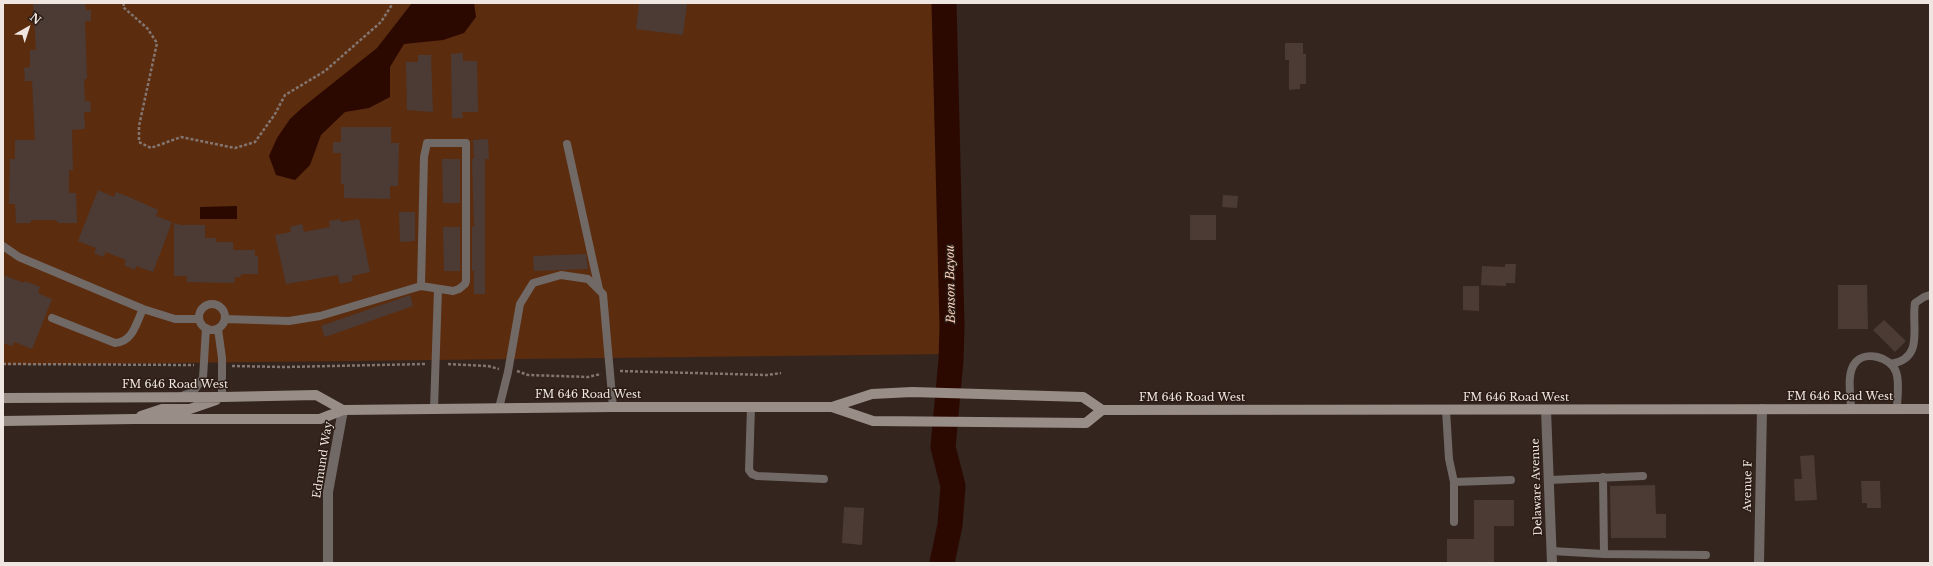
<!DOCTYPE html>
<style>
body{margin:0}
#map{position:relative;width:1933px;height:566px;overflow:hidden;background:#34251e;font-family:"Libre Baskerville",serif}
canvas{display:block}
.frame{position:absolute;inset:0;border:4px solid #f0e6e1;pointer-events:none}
.north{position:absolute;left:8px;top:8px;width:40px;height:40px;-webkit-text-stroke:3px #2a1c15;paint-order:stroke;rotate:39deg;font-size:11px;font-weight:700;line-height:16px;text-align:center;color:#f0e6e1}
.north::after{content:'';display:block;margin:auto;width:14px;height:18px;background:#f0e6e1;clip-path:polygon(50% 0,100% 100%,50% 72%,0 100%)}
</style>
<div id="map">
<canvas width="1933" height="566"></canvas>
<div class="frame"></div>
<div class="north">N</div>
</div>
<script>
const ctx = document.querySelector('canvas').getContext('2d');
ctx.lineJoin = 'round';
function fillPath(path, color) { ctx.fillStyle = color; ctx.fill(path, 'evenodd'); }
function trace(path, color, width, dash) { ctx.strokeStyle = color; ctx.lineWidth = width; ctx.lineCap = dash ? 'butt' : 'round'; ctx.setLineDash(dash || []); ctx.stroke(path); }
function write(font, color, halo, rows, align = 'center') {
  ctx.font = font + ' "Libre Baskerville",serif'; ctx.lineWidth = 3; ctx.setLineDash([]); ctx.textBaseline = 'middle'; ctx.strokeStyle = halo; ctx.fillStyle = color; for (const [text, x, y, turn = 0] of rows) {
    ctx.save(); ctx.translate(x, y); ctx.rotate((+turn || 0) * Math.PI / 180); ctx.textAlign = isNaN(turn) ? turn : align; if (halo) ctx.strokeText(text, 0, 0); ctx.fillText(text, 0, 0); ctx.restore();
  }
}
fillPath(new Path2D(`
 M3,3H942L950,354L3,365Z`), '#5c2c0f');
fillPath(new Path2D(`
 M412,3H474L476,17L464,33L443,40L404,44L390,67V97L369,108L345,112L321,135L310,165L295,180L276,175L269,156L277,138L290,119L303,107L377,48Z
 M237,206V219H200V207Z`), '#2b0900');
trace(new Path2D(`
 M942,563L950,525L953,486L943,447L951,360L952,326L944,3`), '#2b0900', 25);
fillPath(new Path2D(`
 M33,3H85L86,10H91V21H85L87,79H84L85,101H90L91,112H84L85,129L72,130L73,170H69V193H76L77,223H59L55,220H31V223H16L15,204H9L10,159H15V140H35L32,81H25L24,68L30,67V50H36Z
 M639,3H687L683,35L636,29Z
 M1285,43H1303V54H1306V84H1300V89L1289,90V60H1285Z
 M463,53V61H477L478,112H462L463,118H452L451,54Z
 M418,55H431L433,112L407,110L406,62H418Z
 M341,127H391V143H399L398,186H390V199L344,198V184H341V153H333V142H341Z
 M488,139L489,159H485V294H474V271H472V227H474L472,159H474L473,140Z
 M442,159H460V203H443Z
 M98,190L114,197L116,192L129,197L158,210L156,216L172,222L153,272L136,266L135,270L124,265L126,260L106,252L103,257L94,253L96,248L78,241Z
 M1223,195L1238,196L1237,208L1222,207Z
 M399,212H415V241L400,242Z
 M1190,215H1216V240H1190Z
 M340,219L341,222L359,219L370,272L352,276L353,281L340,284L338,275L286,284L275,235L291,232L290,227L302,224L304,232L330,227L329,221Z
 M174,223L180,225H205V238H216V242H233V250H255V256H258V274H242L240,277H235L234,283L187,282V276H174Z
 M443,227H460V271H444Z
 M586,254L588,269L534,271L533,256Z
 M1505,264H1516L1515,283H1506V286L1481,285L1482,266L1505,267Z
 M3,275L24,283L25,281L40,287L38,293L52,299L32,349L14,342L12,346L3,343Z
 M1838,285H1867L1868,329H1838Z
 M1463,286H1479V311L1463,310Z
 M410,295L413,306L325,337L321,326Z
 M1884,320L1906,341L1895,352L1873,330Z
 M1814,455L1817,500L1795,501L1794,479H1802L1800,456Z
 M1861,481H1880L1881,508H1867V503H1862Z
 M1655,485L1656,514H1666V538H1611L1610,486Z
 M1474,500H1514V526H1494V563H1447V539H1474Z
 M844,507L864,508L862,545L842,543Z`), '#4b3b34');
trace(new Path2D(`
 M124,3L123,7L147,28L157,43L139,126V142L151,148L181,137L235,148L255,142L275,114L285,95L325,71L381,22L393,3
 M3,364L194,365
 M448,364L488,366L499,369
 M232,366L285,367L425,364
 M517,371L528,375L588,377L601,374
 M620,371L767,375L781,373`), '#837670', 2.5, [3, 2]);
trace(new Path2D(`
 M567,144L599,289
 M3,246L19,257L143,309L175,319H199
 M199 317a13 13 0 1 1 26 0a13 13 0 1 1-26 0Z
 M52,318L115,343C133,342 136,323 143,309
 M225,319L289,321L320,316L421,286L453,291L459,289L465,284L466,281V143H427L424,157L421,286
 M218,329L222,358V397
 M1891,364C1925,358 1911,327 1915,303L1924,297L1930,295
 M184,395L193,392L203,378L206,328
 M751,407L749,470L752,474L757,476L824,479
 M499,408L508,372L520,304L533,283L561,275L588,279L603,294L613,407
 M434,409L438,289
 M1851,409C1851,396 1846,374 1855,363C1865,350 1891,357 1896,372C1900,382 1897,398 1897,409
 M1446,410L1449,459L1454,482V522
 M1603,477L1604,554L1706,555
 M1549,480L1643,476
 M1454,482L1511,480
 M1552,551L1604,554`), '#716965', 8);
trace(new Path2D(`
 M1546,410L1552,563
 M328,563V492L343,410
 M1759,563L1762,409`), '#716965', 10);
trace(new Path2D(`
 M3,398L222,397L316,395L343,410
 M832,407L872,394L912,392L1083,397L1102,410L1930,409
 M141,416L162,409H190L216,400
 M3,421L134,419H320L343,410L613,407H832L873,421L1086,423L1102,410`), '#998d87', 10);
write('11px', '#f0e6e1', '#2a1c15', [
 ["FM 646 Road West",175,385],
 ["FM 646 Road West",588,395],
 ["FM 646 Road West",1840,397],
 ["FM 646 Road West",1192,398],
 ["FM 646 Road West",1516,398],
 ["Edmund Way",323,460,-81],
 ["Avenue F",1748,486,-89],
 ["Delaware Avenue",1537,487,-92]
]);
write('italic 12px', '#f9d0bb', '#2a1c15', [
 ["Benson Bayou",951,284,-91]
]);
</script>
